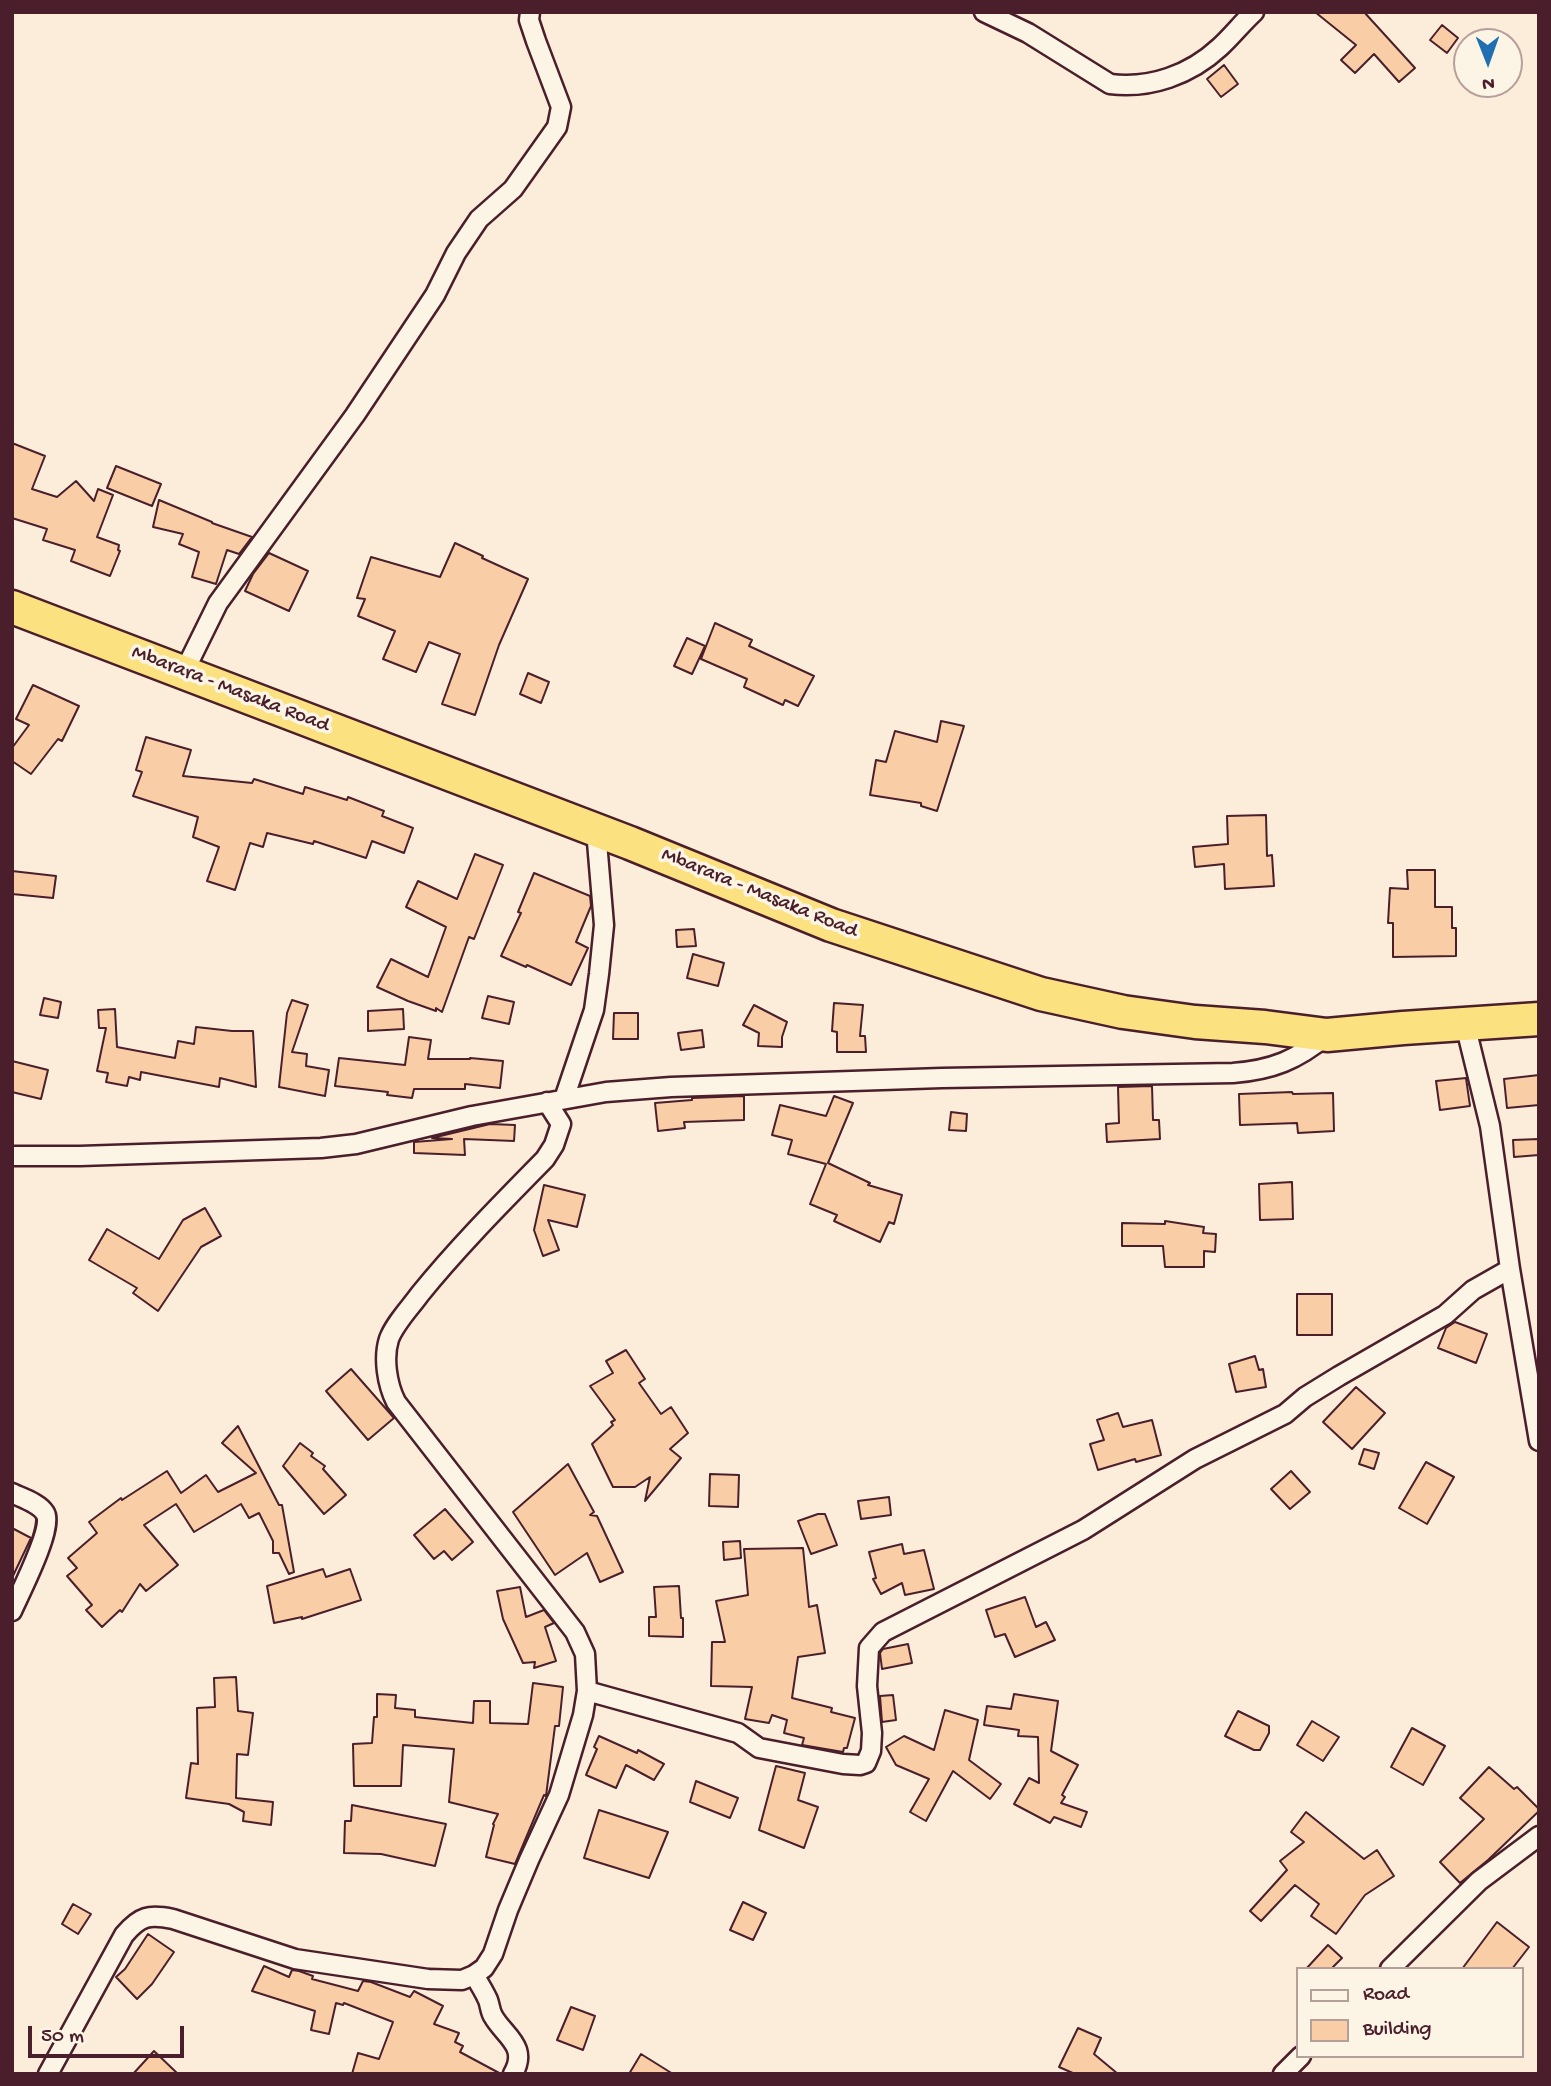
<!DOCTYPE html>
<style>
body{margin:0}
#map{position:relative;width:1551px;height:2086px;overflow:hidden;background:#fbedd9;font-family:"Gochi Hand",sans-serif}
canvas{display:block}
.frame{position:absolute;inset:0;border:14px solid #4a1f2b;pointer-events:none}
.legend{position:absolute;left:1296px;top:1967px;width:228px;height:91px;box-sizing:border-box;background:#fcf5e5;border:2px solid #b59f9b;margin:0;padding:9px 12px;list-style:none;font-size:21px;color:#4a1f2b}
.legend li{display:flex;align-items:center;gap:14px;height:35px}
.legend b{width:35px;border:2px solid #b59f9b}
.north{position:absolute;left:1453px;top:28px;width:70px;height:70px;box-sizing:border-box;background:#fcf5e5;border:2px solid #b59f9b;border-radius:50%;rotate:179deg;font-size:19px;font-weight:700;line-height:28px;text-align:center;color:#4a1f2b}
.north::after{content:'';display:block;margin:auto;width:24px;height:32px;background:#1f6fb2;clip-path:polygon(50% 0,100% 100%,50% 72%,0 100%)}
.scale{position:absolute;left:28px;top:2026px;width:156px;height:32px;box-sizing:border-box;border:4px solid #4a1f2b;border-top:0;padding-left:9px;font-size:21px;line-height:24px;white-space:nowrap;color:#4a1f2b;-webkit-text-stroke:5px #fcf5e5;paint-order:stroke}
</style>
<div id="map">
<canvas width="1551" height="2086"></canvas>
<div class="frame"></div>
<ul class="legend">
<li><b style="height:9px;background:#fcf5e5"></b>Road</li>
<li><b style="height:19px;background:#f9cea7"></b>Building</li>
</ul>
<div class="north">N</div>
<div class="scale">50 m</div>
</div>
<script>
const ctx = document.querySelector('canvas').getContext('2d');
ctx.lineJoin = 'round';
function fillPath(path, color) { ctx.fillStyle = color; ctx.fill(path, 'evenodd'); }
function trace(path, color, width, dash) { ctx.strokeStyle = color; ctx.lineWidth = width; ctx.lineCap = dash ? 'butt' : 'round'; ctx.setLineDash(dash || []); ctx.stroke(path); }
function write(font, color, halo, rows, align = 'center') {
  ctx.font = font + ' "Gochi Hand",sans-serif'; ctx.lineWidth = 7; ctx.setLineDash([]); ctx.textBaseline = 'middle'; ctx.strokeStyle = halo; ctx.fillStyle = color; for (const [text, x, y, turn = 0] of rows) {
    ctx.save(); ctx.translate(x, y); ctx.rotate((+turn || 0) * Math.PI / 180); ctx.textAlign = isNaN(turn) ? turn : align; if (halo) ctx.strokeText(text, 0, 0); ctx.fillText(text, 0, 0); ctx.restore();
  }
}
const building = new Path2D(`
 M1315,12H1364L1415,68L1399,82L1374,54L1355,73L1341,60L1356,45Z
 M1442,25L1458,38L1447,53L1430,40Z
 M1224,65L1238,84L1221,97L1207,79Z
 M12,443L45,456L32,489L57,497L76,481L94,501L98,489L113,495L97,537L119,545L118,550L120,551L110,576L71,561L75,550L43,540L47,529L12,518Z
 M116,466L161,484L152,506L107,488Z
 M159,500L212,522V523L252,537L239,554L227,550L216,584L192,577L199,552L179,544L183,534L153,527Z
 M455,543L483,556L482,558L528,579L499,645L475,715L442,704L460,654L429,642L416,672L383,659L395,631L358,616L365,599L357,598L371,557L440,577Z
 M269,553L308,571L289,611L245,591L253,574Z
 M715,623L752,640L749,646L814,676L798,706L785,700L783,705L744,687L747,679L701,659Z
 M687,638L705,646L692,674L674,666Z
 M528,673L549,682L541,703L520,694Z
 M33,685L79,706L62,741L58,739L31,774L12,761V748L29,725L16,719Z
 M941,721L964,726L937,811L921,806V803L870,795L876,760L886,762L895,731L937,742Z
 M146,737L191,750L183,776L252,783L254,779L303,794L305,787L347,800L348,797L384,811L382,816L413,828L404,853L372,841L366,858L314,841L313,844L267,833L263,847L250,843L235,890L207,881L219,847L193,837L198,817L133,796L142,772L136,770Z
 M1266,815L1267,856L1272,855L1274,886L1225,889L1224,864L1195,867L1193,847L1228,844L1227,816Z
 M475,854L503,865L474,939L469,937L442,1012L436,1008V1011L408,1001L377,987L391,959L428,977L446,927L406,907L418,881L457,899Z
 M1407,870H1435V907H1452V928H1456V956L1393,957V923H1388L1390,888L1408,889Z
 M12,871L56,876L53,898L12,894Z
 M534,873L590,896L591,906L576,942L588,948L571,985L527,965L526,967L501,956L521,913L518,912Z
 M694,929L696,946L677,947L676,930Z
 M693,954L724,963L718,986L687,978Z
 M488,996L514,1002L509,1024L482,1018Z
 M44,998L61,1002L58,1018L40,1015Z
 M292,1000L308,1005L292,1052L307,1054L306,1066L329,1070L325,1096L279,1087L287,1013Z
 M834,1003L863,1005L860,1036H865L866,1052H837V1032L832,1031Z
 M754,1005L787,1022L782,1037V1047L758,1046L759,1033L743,1025Z
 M115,1009L117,1047L175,1058L178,1041L194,1044L196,1027L232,1031H253L256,1087L220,1078L219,1087L141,1072L140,1080L129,1077L127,1086L106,1082L108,1073L97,1071L106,1028H99L98,1010Z
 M403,1009L404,1029L368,1031V1011Z
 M614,1013H638V1039H613Z
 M702,1030L704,1047L681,1050L678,1033Z
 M409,1037L431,1040L428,1059H470V1058L503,1061L500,1088L465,1084V1089H414L412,1098L387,1095L388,1092L335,1086L339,1058L405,1065Z
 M12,1061L48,1070L41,1099L12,1092Z
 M1539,1075V1105L1507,1108L1504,1079Z
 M1466,1078L1470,1106L1440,1110L1436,1081Z
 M1152,1086L1153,1120H1159L1160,1139L1107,1142L1106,1124L1119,1123L1118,1087Z
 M1292,1092L1293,1094L1333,1093L1334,1131L1298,1133L1297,1123L1240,1125L1239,1094Z
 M744,1096V1120L684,1122L685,1128L658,1131L655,1103L692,1100V1098Z
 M834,1096L853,1103L828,1163L870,1183L868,1185L902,1195L894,1224L889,1222L880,1242L834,1221L837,1215L810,1204L826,1164L788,1154L792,1140L772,1135L780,1105L826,1116Z
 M951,1112L967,1114L966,1131L949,1130Z
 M490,1124L515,1125L514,1141L464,1139L465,1155L414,1153V1142L452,1139L432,1138Z
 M1539,1139V1155L1514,1157L1513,1140Z
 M1292,1182L1293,1219L1260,1220L1259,1184Z
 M544,1185L585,1195L577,1227L548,1220L559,1250L543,1256L534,1230Z
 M205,1208L221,1236L201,1247L158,1311L133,1293L137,1288L89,1260L107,1229L159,1259L183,1220Z
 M1165,1221L1204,1227L1203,1233L1216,1234L1215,1252L1204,1251V1267H1165L1163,1246H1122V1223L1165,1224Z
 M1297,1294H1332V1335H1297Z
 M1455,1322L1487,1334L1476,1363L1438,1348L1446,1328Z
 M626,1350L645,1379L639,1383L661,1414L671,1407L688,1433L670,1449L681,1458L645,1501L650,1477L635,1487H613L592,1444L613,1425L611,1422L615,1420L590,1386L613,1373L606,1361Z
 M1255,1356L1259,1370L1263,1369L1266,1387L1236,1392L1229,1364Z
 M351,1369L394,1418L368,1440L326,1391Z
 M1356,1387L1385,1413L1352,1449L1323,1422Z
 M1118,1413L1123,1427L1152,1420L1161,1455L1136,1462L1135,1459L1098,1470L1090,1444L1104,1440L1097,1420Z
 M238,1426L279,1505H282L294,1572L289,1574L279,1553H273V1541L259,1513L249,1518L241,1504L194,1532L176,1504L144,1525L178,1565L146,1591L140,1584L122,1612L120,1610L102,1627L86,1610L92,1605L67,1576L77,1568L68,1558L97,1533L89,1522L121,1498L122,1500L167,1471L181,1493L206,1475L218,1492L256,1473L222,1443Z
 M300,1443L313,1453L311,1456L325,1466L323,1469L346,1495L324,1514L283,1466Z
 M1364,1449L1379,1453L1374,1469L1359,1464Z
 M1426,1462L1454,1477L1427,1524L1399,1508Z
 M568,1464L594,1512L590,1515L597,1516L623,1572L600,1582L587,1553L555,1575L513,1512Z
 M1291,1471L1310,1492L1290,1509L1271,1489Z
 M710,1474L739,1475L738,1507L709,1506Z
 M889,1497L891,1515L861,1519L858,1501Z
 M445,1509L473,1542L452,1560L444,1551L434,1559L414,1535Z
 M818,1514H825L837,1545L811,1554L798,1521Z
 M12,1528L31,1538L12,1578Z
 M740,1541L741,1558L724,1560L723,1542Z
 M902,1544L904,1554L924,1550L934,1589L905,1595L902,1583L881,1594L873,1579L876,1578L869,1552Z
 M803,1548L809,1607L817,1605L825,1653L798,1657L792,1698L832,1708L831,1712L855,1718L847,1748H844L843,1752L802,1745L804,1738L784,1733L787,1720L772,1715L769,1723L745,1719L752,1687L711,1686L712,1642H725L716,1601L748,1595L744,1549Z
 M323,1569L326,1577L350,1569L361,1600L302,1619V1617L274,1623L267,1586Z
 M679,1586L681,1618H683V1637L649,1636V1617H656L654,1587Z
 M520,1587L526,1617L544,1610L554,1623L545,1627L556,1661L534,1668L535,1662L523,1663L503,1619L497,1591Z
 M1025,1597L1036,1627L1046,1622L1055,1640L1015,1657L1005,1634L995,1637L986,1610Z
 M908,1644L912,1663L882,1669L880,1653L883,1649Z
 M236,1677L238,1711L253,1713L248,1755L237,1754L236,1798L273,1802L271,1825L243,1821L244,1812L229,1804L186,1798L191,1763L198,1764L197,1708L215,1707L214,1678Z
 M533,1683L563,1687L559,1726H555L546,1796L544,1795L515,1864L486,1857L494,1825L493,1824L498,1814L449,1802L454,1749L403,1745L401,1786H354L353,1744L372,1743L374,1717H377V1694L396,1695L395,1708L415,1710V1717L473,1723L474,1701H490V1723L528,1724Z
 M1014,1694L1058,1701L1051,1751L1078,1765L1062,1795L1065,1797L1061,1803L1087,1812L1081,1827L1054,1817L1050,1823L1014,1804L1029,1778L1039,1783L1038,1737L1018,1736L1019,1730L984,1725L987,1706L1011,1709Z
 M893,1695L896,1720L882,1722L880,1696Z
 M945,1710L978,1720L969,1760L1001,1784L990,1799L953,1771L926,1821L910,1812L929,1779L896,1765L886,1747L904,1736L934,1750Z
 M1238,1711L1269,1726V1733L1260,1750H1254L1225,1736Z
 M1312,1721L1339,1737L1323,1761L1297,1745Z
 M1412,1728L1445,1746L1423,1785L1391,1767Z
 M599,1736L637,1753L638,1750L664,1764L654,1780L626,1765L616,1788L586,1775L597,1749L594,1747Z
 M776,1766L805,1773L798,1800L818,1807L804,1848L759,1830Z
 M1489,1767L1514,1789L1517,1787L1539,1809V1811L1488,1860L1460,1883L1440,1862L1484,1819L1460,1798Z
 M696,1781L738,1798L730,1818L690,1802Z
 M352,1805L446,1824L435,1866L381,1854L344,1853L345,1821H351Z
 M599,1810L668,1832L649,1878L584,1858Z
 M1306,1812L1364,1859L1377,1850L1394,1876L1365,1895L1336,1934L1311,1916L1319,1904L1295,1885L1261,1921L1250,1911L1287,1870L1280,1861L1304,1842L1291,1832Z
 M743,1902L766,1913L753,1940L730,1930Z
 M73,1904L91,1914L78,1934L62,1924Z
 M1497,1922L1529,1947L1512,1969H1462Z
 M148,1934L174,1952L152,1984L137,1999L116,1977L125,1969Z
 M1328,1945L1342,1958L1331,1969H1306Z
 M264,1966L289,1977L292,1970L299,1971L313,1976L312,1979L358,1991L363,1981L371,1982L410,1997L414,1991L443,2006L434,2024L459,2033L455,2042L463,2046L460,2052L501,2074H352L358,2053L379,2059L393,2022L344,2003L343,2005L336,2003L329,2034L311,2030L315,2011L252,1991Z
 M571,2007L595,2016L583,2050L557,2040Z
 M1078,2028L1101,2038L1094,2054L1118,2074H1075L1059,2067Z
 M154,2051L178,2074H133Z
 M641,2054L673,2074H629Z`);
fillPath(building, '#f9cea7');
trace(building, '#4a1f2b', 2);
const street = new Path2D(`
 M984,12L1028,33L1110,84C1150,89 1190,75 1220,47C1232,36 1242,23 1254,12
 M184,672L218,603L355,415L435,295L456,253L479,219L513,189L557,127L561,107L536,41L529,20L530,12
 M1465,1024L1490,1126L1510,1269L1539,1441
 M564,1099L594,1010L599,974L604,925L596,830
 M12,1156H80L321,1148L356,1144L472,1116L606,1092L671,1087L942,1078L1233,1073C1272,1070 1297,1060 1327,1035
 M12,1493C22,1498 39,1503 45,1513C54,1527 20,1593 12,1611
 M587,1691L738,1733L759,1748L843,1764L860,1765L866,1763L871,1751L872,1733L867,1686L869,1648L883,1632L1083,1530L1195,1459L1285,1414L1305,1397L1339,1376L1445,1315L1473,1290L1510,1269
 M1390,1969L1479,1881L1539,1836
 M474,1975C479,1983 484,1991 488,2000C490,2005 490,2011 493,2016C504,2036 529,2046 513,2074
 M48,2074L124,1935C140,1916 149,1914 173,1919L295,1959L428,1979L462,1980L474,1975L484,1968L493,1954L508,1910L529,1860L559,1795L583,1715L587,1691L585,1654L575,1632L396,1402C387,1384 383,1358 389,1339C395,1323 410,1308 420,1294C459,1246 502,1203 545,1159L554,1145L561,1124L547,1102
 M1283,2074L1301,2056`);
const highway = new Path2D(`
 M12,607L630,843L831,925L1041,994L1123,1012L1195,1022L1265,1027L1327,1035L1403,1028L1539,1019`);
trace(street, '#4a1f2b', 23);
trace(highway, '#4a1f2b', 37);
trace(street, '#fcf5e5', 18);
trace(highway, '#fbe180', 32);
write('21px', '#4a1f2b', '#fcf5e5', [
 ["Mbarara - Masaka Road",230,690,21],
 ["Mbarara - Masaka Road",759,894,22]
]);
</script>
